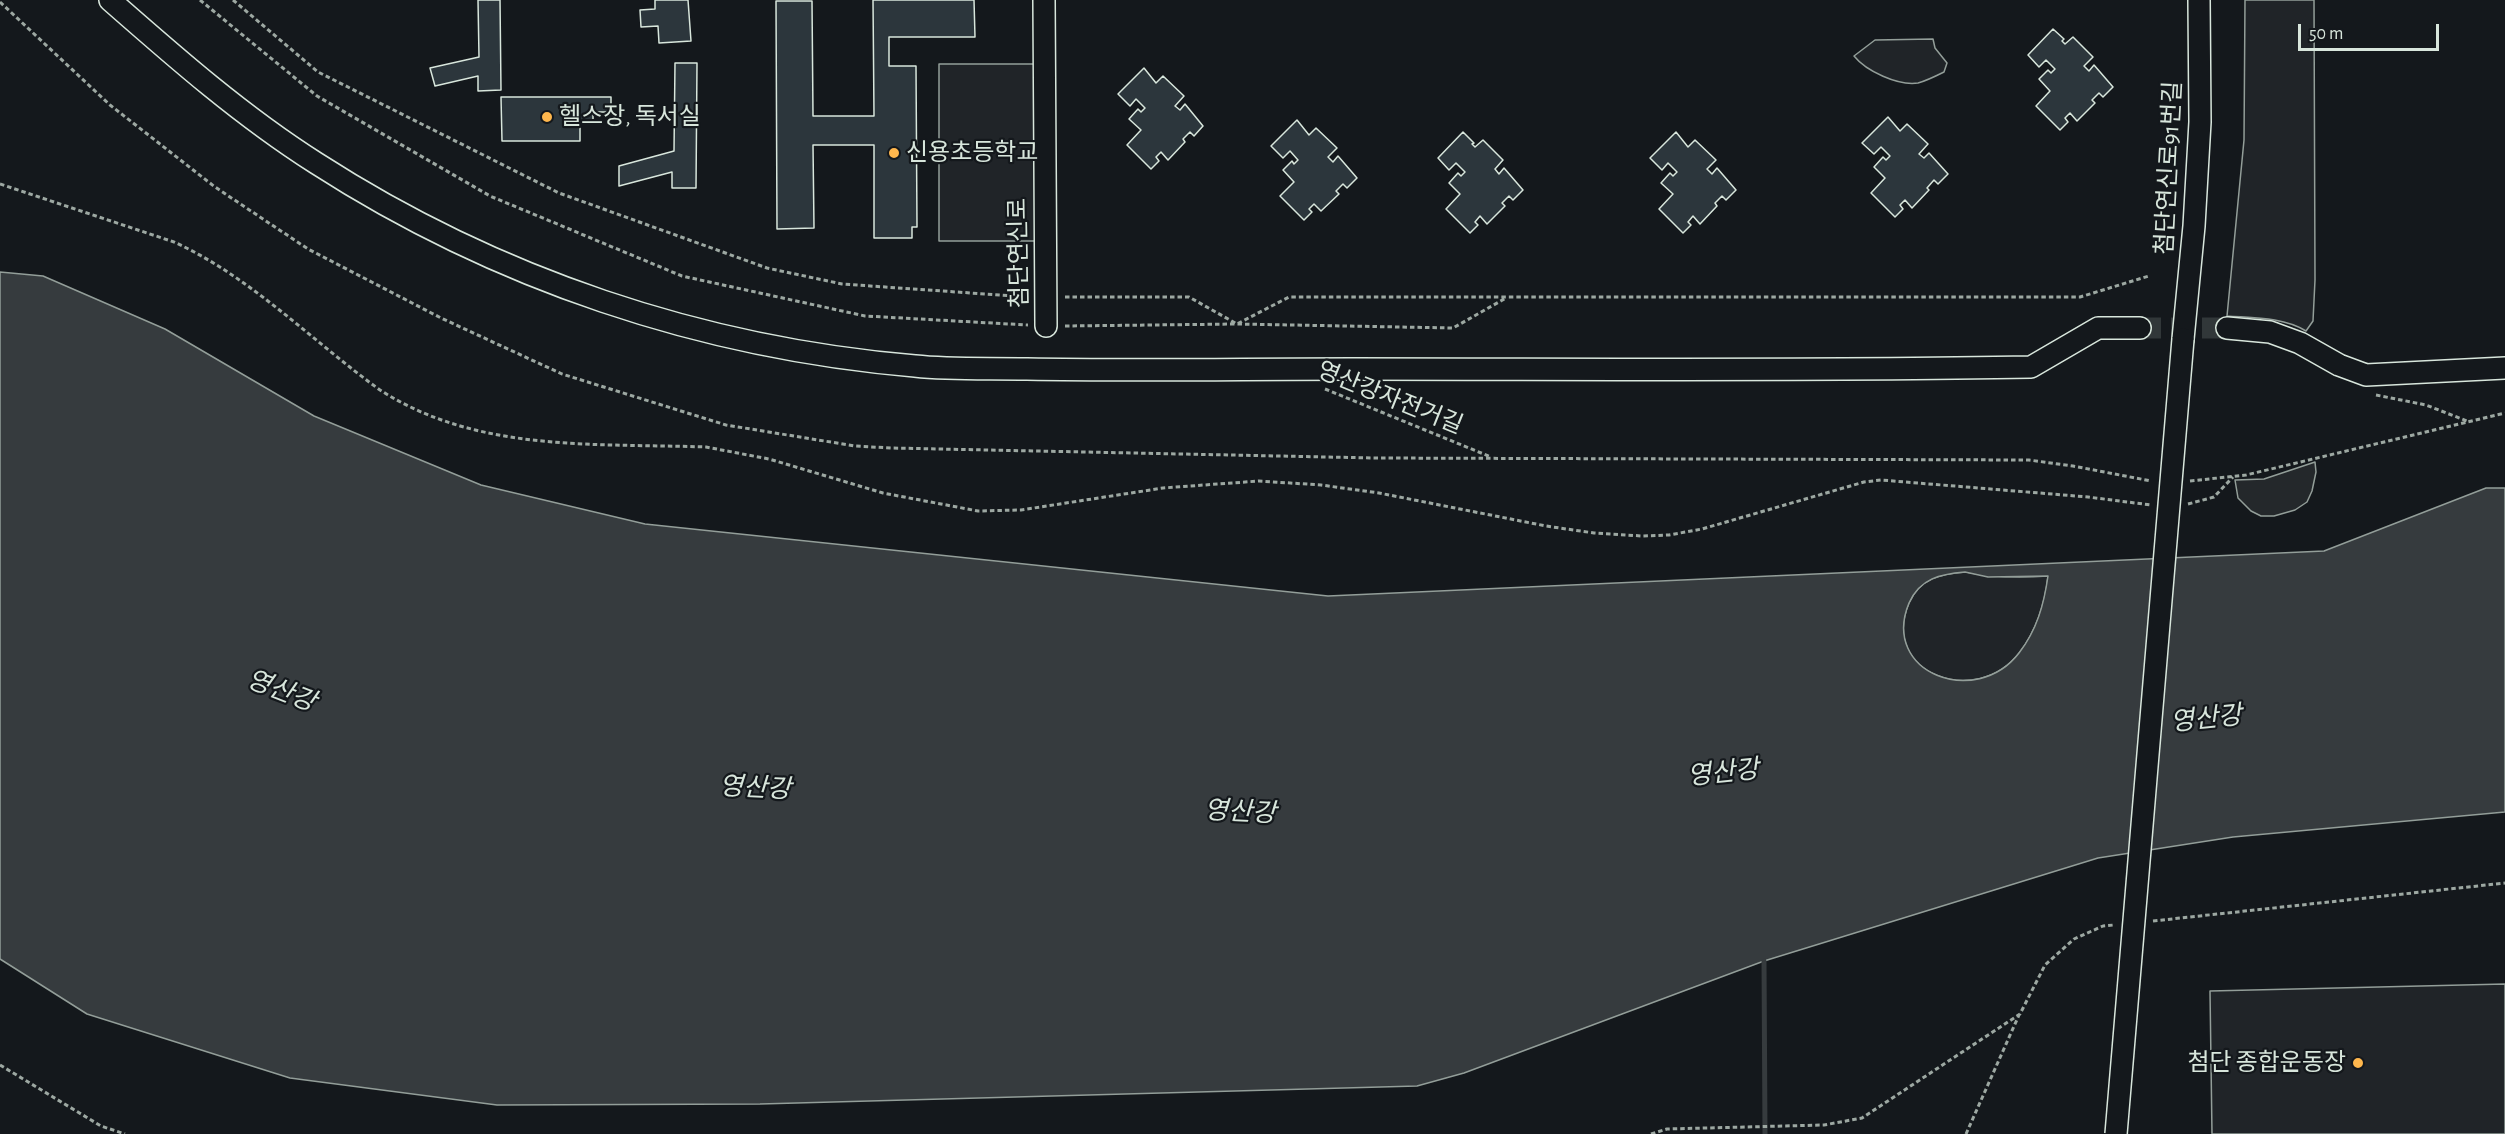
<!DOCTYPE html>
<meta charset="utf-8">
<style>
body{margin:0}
#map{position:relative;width:2505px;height:1134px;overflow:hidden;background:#14181c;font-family:"Alegreya Sans",sans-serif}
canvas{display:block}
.scale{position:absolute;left:2298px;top:24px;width:141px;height:27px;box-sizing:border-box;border:3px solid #d8e6dc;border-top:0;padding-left:8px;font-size:18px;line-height:21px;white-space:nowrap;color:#d8e6dc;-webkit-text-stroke:4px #14181c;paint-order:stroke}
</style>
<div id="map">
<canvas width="2505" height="1134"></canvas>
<div class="scale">50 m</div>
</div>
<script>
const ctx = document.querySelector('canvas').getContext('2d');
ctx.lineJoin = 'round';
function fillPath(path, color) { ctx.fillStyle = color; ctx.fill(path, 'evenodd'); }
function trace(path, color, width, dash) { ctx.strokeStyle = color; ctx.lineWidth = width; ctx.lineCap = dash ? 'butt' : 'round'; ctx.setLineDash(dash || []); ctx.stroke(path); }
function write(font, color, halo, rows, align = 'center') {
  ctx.font = font + ' "Alegreya Sans","Noto Sans KR",sans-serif'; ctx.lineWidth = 4.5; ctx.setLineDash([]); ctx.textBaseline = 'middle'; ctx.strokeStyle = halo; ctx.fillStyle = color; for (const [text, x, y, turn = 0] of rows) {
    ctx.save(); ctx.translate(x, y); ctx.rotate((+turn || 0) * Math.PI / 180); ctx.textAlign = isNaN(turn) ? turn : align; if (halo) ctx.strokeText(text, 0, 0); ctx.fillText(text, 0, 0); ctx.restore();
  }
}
const green = new Path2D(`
 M2245,0H2314L2315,280L2313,321L2306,331C2283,317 2253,318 2227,316L2244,140Z
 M1933,39L1935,48L1947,63L1944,72C1936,76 1926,81 1918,83C1898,86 1866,71 1854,56L1875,40Z
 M939,64H1036V241H939Z
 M1966,572C1994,578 2020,578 2048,576C2045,604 2037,629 2020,652C1977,709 1879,674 1909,603C1920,578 1941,574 1966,572Z
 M2505,984V1134H2212L2210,991Z`);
fillPath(green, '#202428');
trace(green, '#939e99', 1.5);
const parking = new Path2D(`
 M2315,462L2316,472L2312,491L2307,502L2295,510L2274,516H2261L2251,511L2238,498L2235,480L2264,479Z`);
fillPath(parking, '#24282b');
trace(parking, '#939e99', 1.5);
const water = new Path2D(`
 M0,272L43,276L165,329L314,416L481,485L645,524L1328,596L2324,551L2486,488H2505V812L2233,837L2098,858L1764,961L1464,1073L1417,1086L760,1104L497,1105L290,1078L87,1014L0,959ZM1965,572L1988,577L2048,576C2044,604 2037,630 2019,653C1976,709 1880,673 1909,603C1920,578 1941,574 1965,572Z`);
fillPath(water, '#363b3e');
trace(water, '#939e99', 1.5);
trace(new Path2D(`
 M1764,961L1765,1134`), '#363b3e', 5);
const building = new Path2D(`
 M478,0H500L501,90L478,91V76L435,86L430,68L479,57Z
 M655,0H688L691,41L659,43L658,26L641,27L640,10L655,9Z
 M873,0H974L975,37H889V66H916L917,227H912V238H874V145H813L814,228L777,229L776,1H812L813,116H874Z
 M2053,29L2064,39L2062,41L2065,44L2073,37L2093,57L2084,66L2089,71L2094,65L2113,87L2103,97L2099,93L2092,100L2095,103L2077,121L2070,113L2065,118L2068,122L2060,130L2036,106L2050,91L2039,79L2048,70L2051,73L2055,69L2046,60L2039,67L2028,55Z
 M675,63H697L696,188H672V172L619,186V166L674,151Z
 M1144,68L1156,83L1163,76L1184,96L1175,106L1180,110L1185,104L1203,126L1194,136L1190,132L1183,139L1185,142L1168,160L1161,152L1156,157L1159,161L1151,169L1127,145L1141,130L1129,119L1138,109L1141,112L1145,108L1136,99L1130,106L1118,94Z
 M501,97H611V112H593V122L580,123V141H502Z
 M1888,117L1900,131L1907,124L1928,144L1919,154L1924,158L1929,153L1948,174L1938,184L1934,180L1927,188L1929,190L1912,208L1905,200L1900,205L1903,209L1895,217L1871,193L1885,178L1874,167L1883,157L1886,160L1890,156L1881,147L1874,154L1862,143Z
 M1297,120L1309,135L1316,128L1337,148L1328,157L1333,162L1338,156L1357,178L1347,188L1343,184L1336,191L1339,194L1321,211L1314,204L1309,209L1312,212L1304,220L1280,196L1294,182L1283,170L1292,161L1294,164L1298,160L1290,151L1283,158L1271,146Z
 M1463,132L1474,143L1472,144L1475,147L1483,140L1503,160L1495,169L1499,174L1504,168L1523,190L1513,200L1509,196L1502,203L1505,206L1487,224L1480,216L1475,222L1478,225L1470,233L1446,209L1460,194L1449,183L1458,173L1461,176L1465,172L1456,163L1449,170L1438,158Z
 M1676,132L1688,147L1695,140L1716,160L1707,169L1712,174L1717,168L1736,190L1726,200L1722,196L1715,203L1717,206L1700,224L1693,216L1688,222L1691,225L1683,233L1659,209L1673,194L1661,183L1670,173L1673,176L1677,172L1668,163L1662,170L1650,158Z`);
fillPath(building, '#2c363c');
trace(building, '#d8e6dc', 1.5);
trace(new Path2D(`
 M2140,328H2227`), '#313739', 21, [21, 10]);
const minor = new Path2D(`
 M110,0C176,58 242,116 316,163C496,279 702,348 915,366C952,370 990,368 1027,369C1135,371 1243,369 1351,369C1578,369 1804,371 2031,367L2098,328H2140
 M1044,0L1046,326
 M2227,328L2270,332L2300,343L2339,365L2366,375L2505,368
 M2183,339L2194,226L2200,122L2199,0`);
trace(minor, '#d8e6dc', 24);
trace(new Path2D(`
 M200,0L317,96L490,196L682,276L865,316L1028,325
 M233,0L318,72L559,193L767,268L842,284L1028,297
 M0,2L110,105L215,187L308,249L441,318L562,374L726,425L855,446L891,448L1375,458L2029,460L2073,466L2151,481
 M0,184L174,242C251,277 312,341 380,390C478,453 595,443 706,447L769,459L883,493L978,511L1021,510L1163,488L1259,481L1321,485L1379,493L1546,526L1594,533L1642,536L1669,535L1702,529L1864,482L1881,480L2088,497L2151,505
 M1065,297H1189L1237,324L1289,297H2080L2149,276
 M1065,326L1237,324L1453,328L1506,298
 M1325,389L1491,457
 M2376,395L2426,405L2467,421
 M2190,481L2246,475L2505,413
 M2188,504L2214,497L2233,477
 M2153,921L2505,883
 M0,1065L101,1126L125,1134
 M1651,1134L1667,1129L1824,1125L1862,1118L2020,1014L2045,965L2074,939L2103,926L2114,925
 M1966,1134L2019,1015`), '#9da8a2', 3, [4.5, 3]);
trace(minor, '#14181c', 21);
const minorBridge = new Path2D(`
 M2116,1134L2183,339`);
trace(minorBridge, '#d8e6dc', 24, []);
trace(minorBridge, '#14181c', 21);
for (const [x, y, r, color] of [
 [547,117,6,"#ffb74d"],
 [894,153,6,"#ffb74d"],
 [2358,1063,6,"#ffb74d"]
]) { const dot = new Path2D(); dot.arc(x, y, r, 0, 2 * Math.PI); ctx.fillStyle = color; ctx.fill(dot); trace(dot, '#14181c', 2); }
write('24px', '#d8e6dc', '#14181c', [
 ["헬스장, 독서실",559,117],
 ["신용초등학교",906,153],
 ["첨단 종합운동장",2346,1063,"right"]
], 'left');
write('24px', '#d8e6dc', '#14181c', [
 ["첨단연신로91번길",2169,168,-87],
 ["첨단연신로",1019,253,-91],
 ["영산강자전거길",1390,398,22]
]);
write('italic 26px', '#d8e6dc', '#14181c', [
 ["영산강",281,691,21],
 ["영산강",2206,719,-6],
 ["영산강",1723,773,-6],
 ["영산강",755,788,3],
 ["영산강",1240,812,3]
]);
</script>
